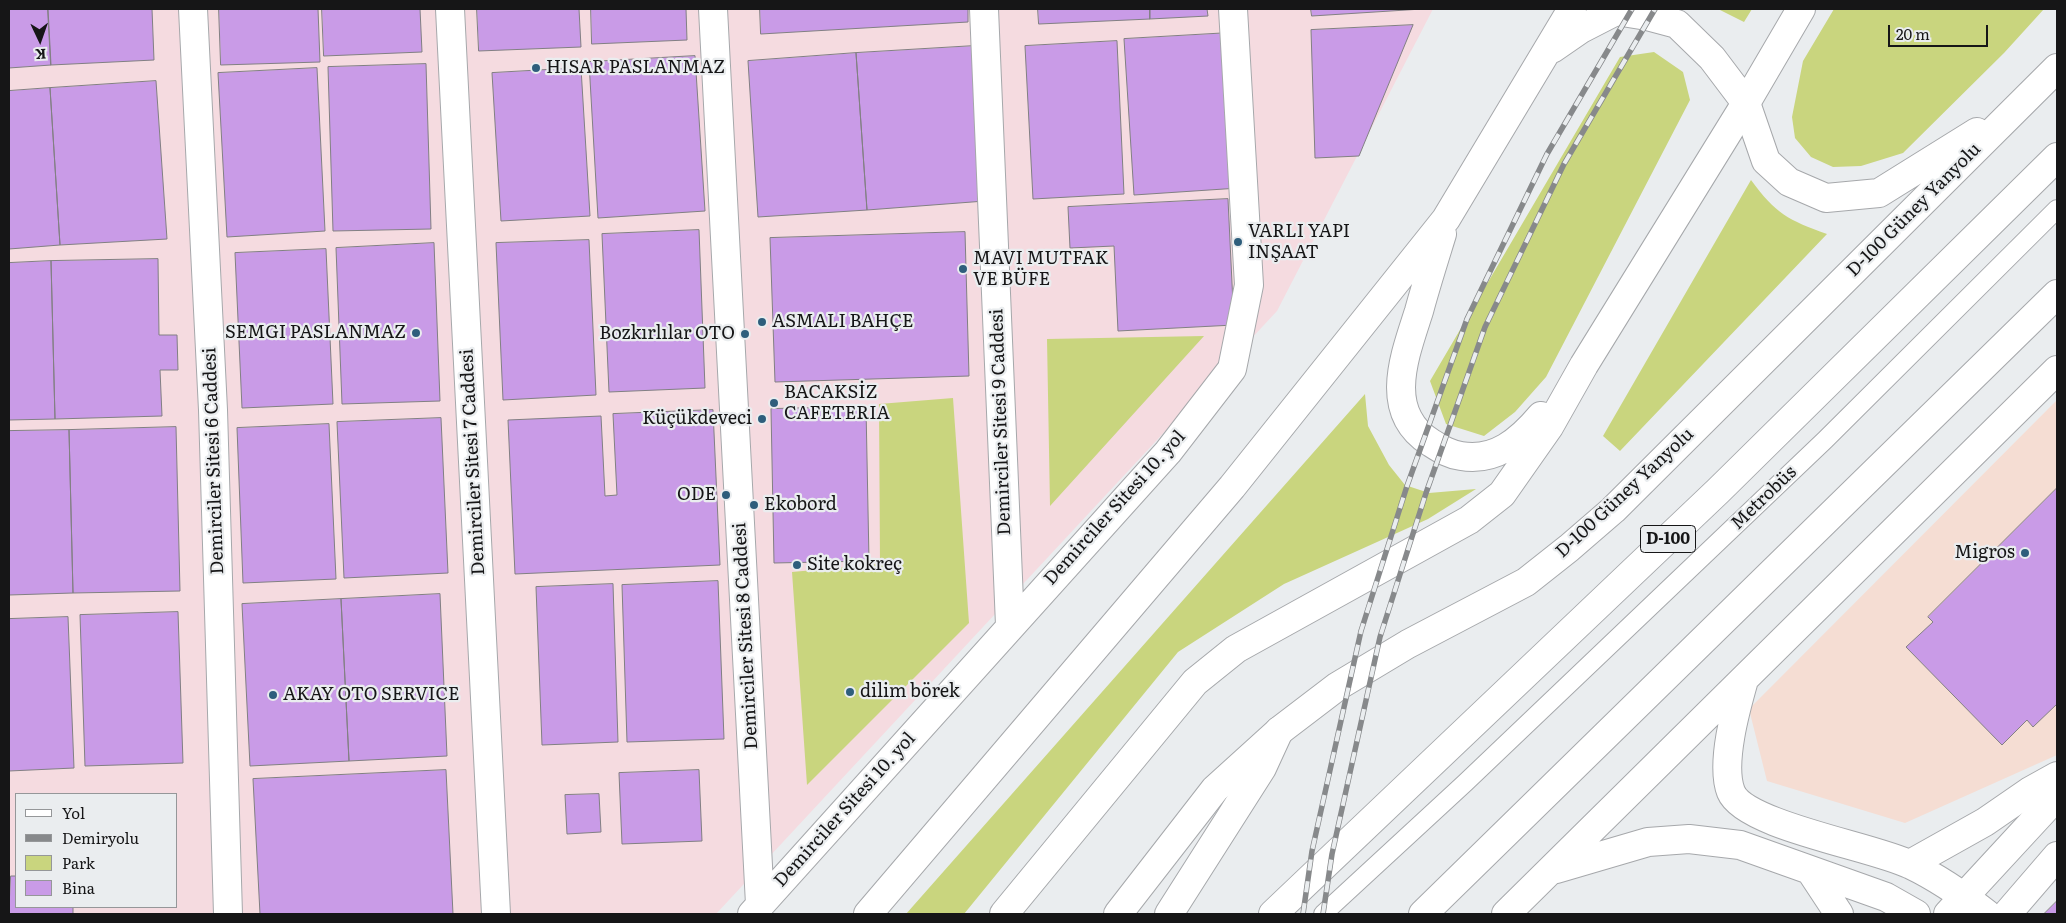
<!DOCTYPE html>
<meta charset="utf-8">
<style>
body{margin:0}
#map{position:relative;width:2066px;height:923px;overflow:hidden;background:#eaedef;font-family:Literata,serif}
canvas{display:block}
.frame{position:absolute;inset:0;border:10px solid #161617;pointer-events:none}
.legend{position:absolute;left:15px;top:793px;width:162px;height:115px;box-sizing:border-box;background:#eaedef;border:1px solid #959799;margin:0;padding:6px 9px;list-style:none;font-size:15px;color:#161617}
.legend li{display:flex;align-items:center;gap:10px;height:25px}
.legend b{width:25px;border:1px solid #959799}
.north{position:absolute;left:15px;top:15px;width:50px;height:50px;-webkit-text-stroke:4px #eaedef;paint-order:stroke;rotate:177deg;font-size:14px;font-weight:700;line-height:20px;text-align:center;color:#161617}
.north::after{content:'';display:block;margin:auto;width:18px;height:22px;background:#161617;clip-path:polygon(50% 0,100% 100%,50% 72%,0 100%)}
.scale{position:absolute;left:1888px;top:25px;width:100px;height:22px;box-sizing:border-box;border:2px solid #161617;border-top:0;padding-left:6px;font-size:15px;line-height:18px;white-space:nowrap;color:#161617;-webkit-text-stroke:4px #eaedef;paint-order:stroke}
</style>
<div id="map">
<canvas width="2066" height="923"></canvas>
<div class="frame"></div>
<ul class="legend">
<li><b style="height:6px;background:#fff"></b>Yol</li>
<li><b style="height:6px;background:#87898b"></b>Demiryolu</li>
<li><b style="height:14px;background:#c9d57e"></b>Park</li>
<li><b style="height:14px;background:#c99be7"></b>Bina</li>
</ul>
<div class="north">K</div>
<div class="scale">20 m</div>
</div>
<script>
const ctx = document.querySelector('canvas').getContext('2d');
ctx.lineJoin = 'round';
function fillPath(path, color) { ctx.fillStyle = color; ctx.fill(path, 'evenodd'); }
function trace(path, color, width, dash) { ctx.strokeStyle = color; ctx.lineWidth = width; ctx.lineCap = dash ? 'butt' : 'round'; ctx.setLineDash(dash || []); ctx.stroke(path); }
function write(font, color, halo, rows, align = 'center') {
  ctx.font = font + ' Literata,serif'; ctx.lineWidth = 4.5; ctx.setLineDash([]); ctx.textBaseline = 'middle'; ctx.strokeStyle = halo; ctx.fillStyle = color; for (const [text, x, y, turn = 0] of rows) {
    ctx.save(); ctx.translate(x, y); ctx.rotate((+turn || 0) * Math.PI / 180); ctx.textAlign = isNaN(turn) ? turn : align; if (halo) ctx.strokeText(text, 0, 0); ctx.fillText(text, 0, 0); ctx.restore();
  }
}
fillPath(new Path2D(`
 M2057,400V755L1905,823L1767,781L1749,709Z`), '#f5ddd3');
fillPath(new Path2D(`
 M9,9H1433L1277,311L716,914H9ZM16,794H176V907H16Z`), '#f5dbe0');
fillPath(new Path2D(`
 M1718,9H1752L1744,22Z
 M1834,9H2044L2004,53L1903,153L1861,166L1833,167L1811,157L1795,138L1792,117L1803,61Z
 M1654,52L1683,72L1690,100L1546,377L1515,412L1484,436L1446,424L1430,381L1620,57Z
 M1751,180C1776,214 1788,220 1827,234L1620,451L1603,436Z
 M1204,336L1050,506L1047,339Z
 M1365,394L1368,426L1389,465L1405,485L1429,493L1476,489L1428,519L1284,584L1178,652L964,914H906Z
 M953,398L969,623L807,785L792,572L880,564L879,404Z`), '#c9d57e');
const building = new Path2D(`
 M9,9H48L51,65L9,68Z
 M48,9H152L154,60L51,65Z
 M219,9H318L320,62L221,65Z
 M322,9H420L422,52L324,56Z
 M477,9H579L581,47L479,51Z
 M591,9H686L687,40L592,44Z
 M760,9H968V22L761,34Z
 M1038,9H1150V19L1039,24Z
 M1150,9H1207L1208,16L1150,19Z
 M1311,9H1422L1312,16Z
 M1413,25L1359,156L1315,158L1311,30Z
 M1229,33L1239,188L1134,195L1124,39Z
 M1117,41L1124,194L1033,199L1025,46Z
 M974,46L985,201L867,210L856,53Z
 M856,53L867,210L758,217L748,61Z
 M695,56L705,211L598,218L589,62Z
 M426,64L431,229L333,231L328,67Z
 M317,68L325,231L227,237L218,73Z
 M581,68L590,216L501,221L492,73Z
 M156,81L167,239L60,245L50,88Z
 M50,88L60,245L9,249V91Z
 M1228,199L1234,325L1118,331L1114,246L1070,248L1068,207Z
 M699,230L705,388L609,392L602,234Z
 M965,232L969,376L775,382L770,238Z
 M589,240L596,395L503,400L496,243Z
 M434,243L440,401L342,404L336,248Z
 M326,249L333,404L242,408L235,253Z
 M158,259L159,335H177L178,370H160L162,416L55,419L51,261Z
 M51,261L55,419L9,420V263Z
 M866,407L869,561L774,563L771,409Z
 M713,410L720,565L515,574L508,420L601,416L605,496L617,495L613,414Z
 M441,418L448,573L344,578L337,422Z
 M329,424L336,579L243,583L237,428Z
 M176,427L180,591L73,593L69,430Z
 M69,430L73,593L9,595V431Z
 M2057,488V704L2033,727L2027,720L2002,745L1906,647L1933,622L1928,617Z
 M718,581L724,739L627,742L622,585Z
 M613,584L618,742L542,745L536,587Z
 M440,594L447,756L349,761L341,599Z
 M341,599L349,761L250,766L242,604Z
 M178,612L183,763L85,766L80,615Z
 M68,617L74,768L9,771V619Z
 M446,770L453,914H260L253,779Z
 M699,770L702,841L622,844L619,773Z
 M599,794L601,832L567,834L565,795Z
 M11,876H16V907H73V914H9Z
 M2057,901V914H2044Z`);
fillPath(building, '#c99be7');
trace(building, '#828083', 1);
const service = new Path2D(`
 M1323,914L1465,783L1825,440L2057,209`);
const minor = new Path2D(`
 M193,9L213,410L228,914
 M450,9L496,914
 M713,9L760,904
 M984,9L1010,625
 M752,914L1168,452L1232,369L1249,285L1233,9`);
const secondary = new Path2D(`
 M1552,49L1581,29L1616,11L1647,16L1677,24L1712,58L1746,103
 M1442,234C1434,260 1426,285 1419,311C1405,355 1382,411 1430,442C1441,449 1448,454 1461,456C1495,462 1520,441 1541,416
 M868,914L1232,487L1446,219L1572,9
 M1004,914L1195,682L1236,649L1469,520L1502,494L1549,427L1584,365L1746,103L1801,9
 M1948,914L2057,796
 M2007,914L2057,856`);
const primary = new Path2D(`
 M1746,103L1766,161L1789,182L1826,198L1879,193L1977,132
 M1744,680C1736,708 1720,764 1731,792C1745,826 1876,847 1911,865C1938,878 1964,896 1987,914
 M1910,864L1985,822L2030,791L2057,776
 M1556,869L1648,842L1689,839L1740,845L1886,897L1916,914
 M1810,870L1839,914
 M1118,914L1215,789L1279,731L1338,686L1408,644L1526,582L1569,548L1613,510L2057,68
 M1506,914L2057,370`);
const trunk = new Path2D(`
 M1169,914L1262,768L1279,731
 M1273,914L1718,491L2057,157
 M1423,914L2057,294`);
trace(service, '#a6a8ab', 20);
trace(minor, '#a6a8ab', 30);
trace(secondary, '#a6a8ab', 30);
trace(primary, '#a6a8ab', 30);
trace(trunk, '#a6a8ab', 30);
trace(service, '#fff', 18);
trace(minor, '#fff', 28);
trace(secondary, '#fff', 28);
trace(primary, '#fff', 28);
trace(trunk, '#fff', 28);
const rail = new Path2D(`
 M1303,914L1312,851L1361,631L1407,486L1467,319L1547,154L1632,9
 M1323,914L1332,854L1380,637L1426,493L1485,327L1564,164L1655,9`);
trace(rail, '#87898b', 5.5);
trace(rail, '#eaedef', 4, [11]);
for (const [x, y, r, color] of [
 [536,68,5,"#2e5e7c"],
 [1238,242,5,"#2e5e7c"],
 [963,269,5,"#2e5e7c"],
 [762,322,5,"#2e5e7c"],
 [416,333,5,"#2e5e7c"],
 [745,334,5,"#2e5e7c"],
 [774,403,5,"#2e5e7c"],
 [762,419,5,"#2e5e7c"],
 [726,495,5,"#2e5e7c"],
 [754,505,5,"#2e5e7c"],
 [2025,553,5,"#2e5e7c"],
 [797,565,5,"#2e5e7c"],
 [850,692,5,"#2e5e7c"],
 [273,695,5,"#2e5e7c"]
]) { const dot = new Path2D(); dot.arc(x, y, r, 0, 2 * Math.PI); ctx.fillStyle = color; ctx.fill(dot); trace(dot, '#eaedef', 2); }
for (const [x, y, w] of [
 [1668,539,55]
]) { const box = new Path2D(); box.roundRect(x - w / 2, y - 13.5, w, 27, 4); ctx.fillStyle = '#eaedef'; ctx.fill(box); trace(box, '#161617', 1); }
write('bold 16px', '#161617', null, [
 ["D-100",1668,539]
]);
write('18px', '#161617', '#eaedef', [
 ["HISAR PASLANMAZ",546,68],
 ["VARLI YAPI",1248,232],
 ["INŞAAT",1248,253],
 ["MAVI MUTFAK",973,259],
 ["VE BÜFE",973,280],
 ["ASMALI BAHÇE",772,322],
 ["SEMGI PASLANMAZ",406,333,"right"],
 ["Bozkırlılar OTO",735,334,"right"],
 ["BACAKSİZ",784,393],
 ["CAFETERIA",784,414],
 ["Küçükdeveci",752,419,"right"],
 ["ODE",716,495,"right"],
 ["Ekobord",764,505],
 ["Migros",2015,553,"right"],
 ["Site kokreç",807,565],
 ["dilim börek",860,692],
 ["AKAY OTO SERVICE",283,695]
], 'left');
write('18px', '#161617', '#eaedef', [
 ["D-100 Güney Yanyolu",1914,210,-45],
 ["Demirciler Sitesi 9 Caddesi",1001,422,-92],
 ["Demirciler Sitesi 6 Caddesi",214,461,-92],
 ["Demirciler Sitesi 7 Caddesi",473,462,-93],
 ["D-100 Güney Yanyolu",1625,493,-43],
 ["Metrobüs",1764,498,-44],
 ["Demirciler Sitesi 10. yol",1115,508,-48],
 ["Demirciler Sitesi 8 Caddesi",746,636,-93],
 ["Demirciler Sitesi 10. yol",845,810,-48]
]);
</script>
